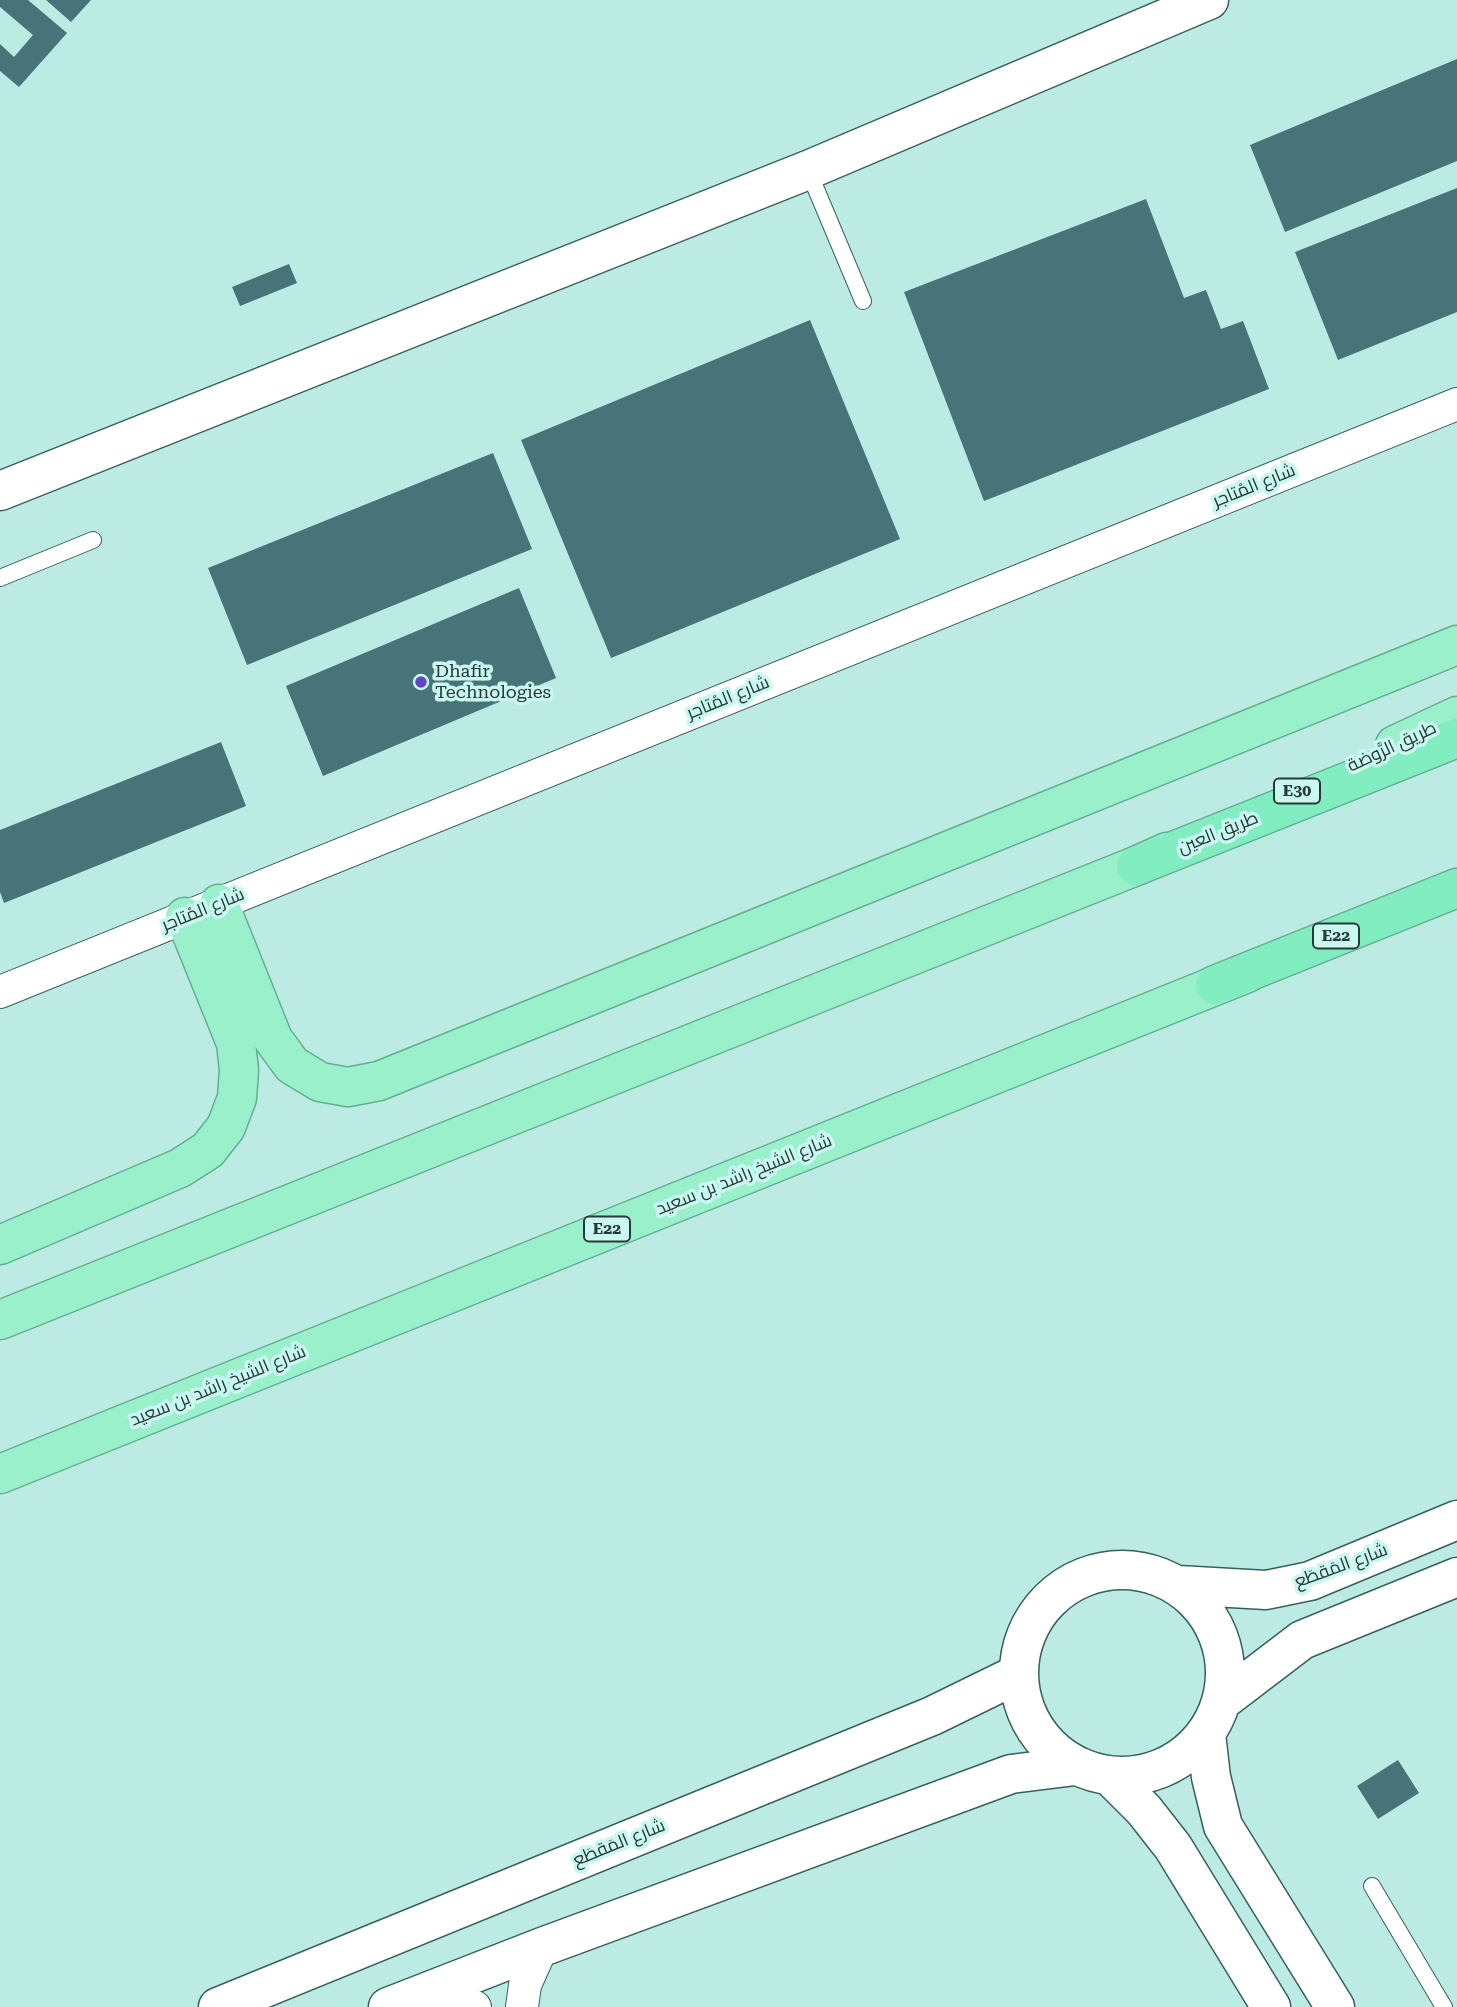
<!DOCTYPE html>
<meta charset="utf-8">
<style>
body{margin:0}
canvas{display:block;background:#bcebe4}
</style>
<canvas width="1457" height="2007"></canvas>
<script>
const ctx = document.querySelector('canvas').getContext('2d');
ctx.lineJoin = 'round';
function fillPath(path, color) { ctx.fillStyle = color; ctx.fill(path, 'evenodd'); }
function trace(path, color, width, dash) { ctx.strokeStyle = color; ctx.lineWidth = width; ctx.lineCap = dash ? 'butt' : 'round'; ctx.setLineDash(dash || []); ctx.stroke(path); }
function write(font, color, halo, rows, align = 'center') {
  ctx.font = font + ' "Roboto Serif",Cairo,serif'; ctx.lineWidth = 7; ctx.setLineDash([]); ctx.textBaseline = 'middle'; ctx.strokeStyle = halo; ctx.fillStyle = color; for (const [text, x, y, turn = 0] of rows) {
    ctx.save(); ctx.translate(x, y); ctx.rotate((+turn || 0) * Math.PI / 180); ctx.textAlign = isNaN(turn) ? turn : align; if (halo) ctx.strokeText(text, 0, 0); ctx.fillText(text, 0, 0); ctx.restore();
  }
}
fillPath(new Path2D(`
 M0,0H28L67,33L19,87L0,71V44L14,57L33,35L0,7Z
 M46,0H91L71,22Z
 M1457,59V161L1285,232L1250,145Z
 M1457,188V312L1338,360L1295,252Z
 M1146,199L1184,298L1206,290L1221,329L1243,321L1269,389L984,501L904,292Z
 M289,264L297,283L240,306L232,287Z
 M810,320L900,539L611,658L521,440Z
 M493,453L532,549L247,665L208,568Z
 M519,588L556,678L323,776L286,686Z
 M221,742L246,806L4,903L0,892V830Z
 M1398,1760L1419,1793L1378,1819L1357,1786Z`), '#487379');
const service = new Path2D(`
 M808,170L863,301
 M0,578L93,540
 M1372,1886L1444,2007`);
const minor = new Path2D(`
 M0,992L1457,404
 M411,1998L442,2001L475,2007
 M522,2007L525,1985L542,1947`);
const tertiary = new Path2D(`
 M0,491L808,170L1209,0
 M1019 1673a103 103 0 1 1 206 0a103 103 0 1 1-206 0Z
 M1178,1585L1266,1590L1310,1581L1457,1520
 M1222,1701L1302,1640L1457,1577
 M1206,1734L1211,1777L1223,1826L1335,2007
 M1110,1776L1144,1810L1173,1847L1271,2007
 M218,2007L932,1716L1018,1674
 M388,2007L542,1947L1011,1774L1075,1766`);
const trunk = new Path2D(`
 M1395,745L1457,716
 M219,904L273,1039L292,1065L320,1082L348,1087L379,1081L1457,645
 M0,1245L180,1168L208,1150L226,1127L237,1098L239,1070L236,1043L185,917
 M0,1320L1136,866L1167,852
 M0,1474L1247,973`);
const motorway = new Path2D(`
 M1136,866L1457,738
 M1215,985L1457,888`);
trace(service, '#37615c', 18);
trace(minor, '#37615c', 34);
trace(tertiary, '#37615c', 41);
trace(trunk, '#62ae90', 41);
trace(motorway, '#62ae90', 41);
trace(service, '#fff', 16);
trace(minor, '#fff', 32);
trace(tertiary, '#fff', 38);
trace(trunk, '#9bf0cc', 38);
trace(motorway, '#82edc0', 38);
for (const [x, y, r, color] of [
 [421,682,7,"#6445bd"]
]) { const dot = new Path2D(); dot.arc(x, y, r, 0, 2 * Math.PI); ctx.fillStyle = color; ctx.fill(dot); trace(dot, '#c9f8f1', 2.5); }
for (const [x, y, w] of [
 [1297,791,46],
 [1336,936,46],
 [607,1229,46]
]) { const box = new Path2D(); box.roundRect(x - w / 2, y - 12.5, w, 25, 5); ctx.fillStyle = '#c9f8f1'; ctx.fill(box); trace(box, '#273937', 2); }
write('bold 16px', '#273937', null, [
 ["E30",1297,791],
 ["E22",1336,936],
 ["E22",607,1229]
]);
write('18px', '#273937', '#c9f8f1', [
 ["شارع المُتاجر",1254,486,-22],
 ["شارع المُتاجر",728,698,-22],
 ["طريق الرَّوضة",1392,747,-25],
 ["طريق العين",1218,833,-22],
 ["شارع المُتاجر",203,910,-22],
 ["شارع الشيخ راشد بن سعيد",744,1175,-22],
 ["شارع الشيخ راشد بن سعيد",218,1386,-22],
 ["شارع المَقطَع",1341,1566,-20],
 ["شارع المَقطَع",619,1843,-22]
]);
write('18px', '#273937', '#c9f8f1', [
 ["Dhafir",435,672],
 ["Technologies",435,693]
], 'left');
</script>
